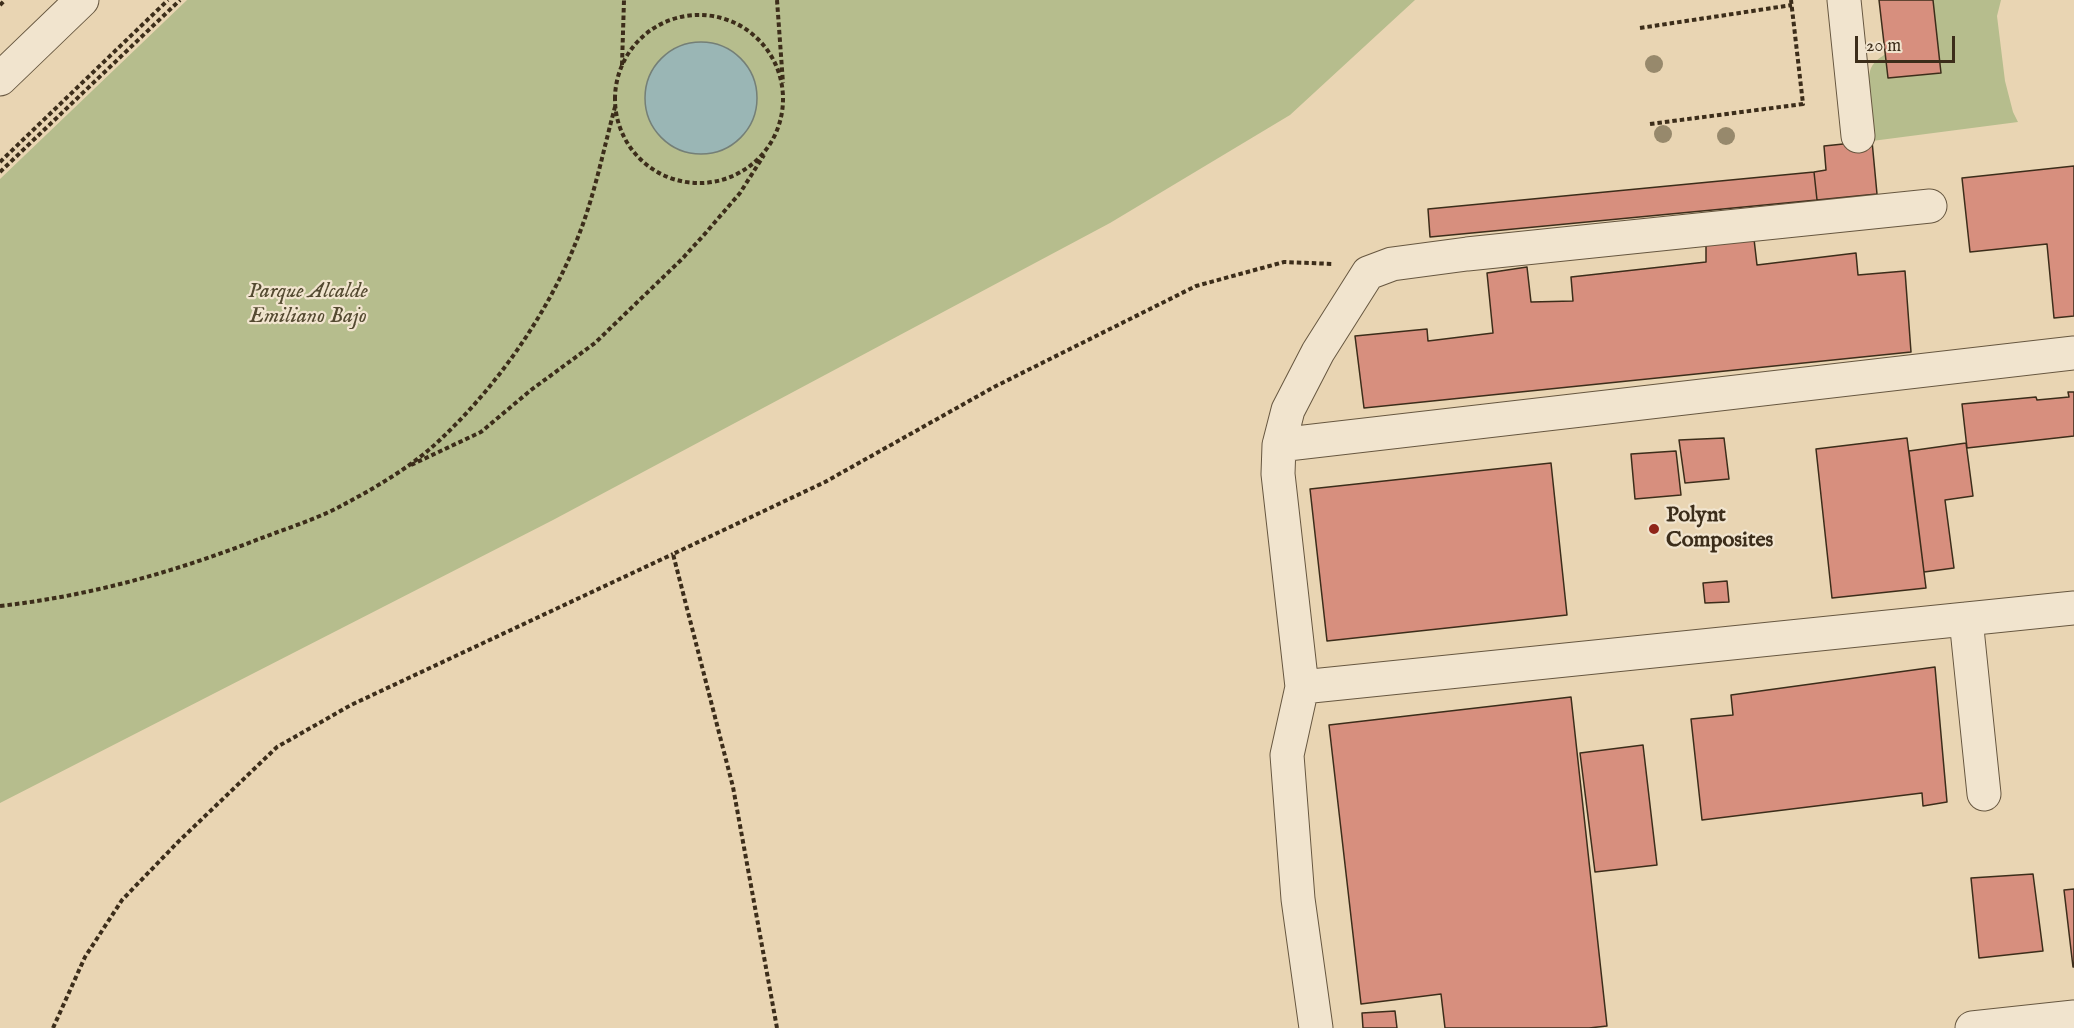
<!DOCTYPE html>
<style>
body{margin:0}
#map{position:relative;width:2074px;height:1028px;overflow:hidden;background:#e9d5b3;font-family:"IM FELL English",serif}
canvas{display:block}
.scale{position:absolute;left:1855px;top:36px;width:100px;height:27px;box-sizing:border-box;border:3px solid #3c2d1a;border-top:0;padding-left:8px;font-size:18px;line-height:21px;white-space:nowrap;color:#3c2d1a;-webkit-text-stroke:4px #f1e4ce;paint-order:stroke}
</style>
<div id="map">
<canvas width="2074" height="1028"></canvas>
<div class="scale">20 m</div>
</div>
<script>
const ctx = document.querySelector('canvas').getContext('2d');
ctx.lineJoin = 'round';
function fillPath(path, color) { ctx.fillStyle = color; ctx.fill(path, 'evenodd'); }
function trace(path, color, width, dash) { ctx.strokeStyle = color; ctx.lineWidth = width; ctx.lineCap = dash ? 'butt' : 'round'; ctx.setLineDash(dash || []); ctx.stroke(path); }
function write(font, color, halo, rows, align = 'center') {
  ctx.font = font + ' "IM FELL English",serif'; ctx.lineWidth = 4.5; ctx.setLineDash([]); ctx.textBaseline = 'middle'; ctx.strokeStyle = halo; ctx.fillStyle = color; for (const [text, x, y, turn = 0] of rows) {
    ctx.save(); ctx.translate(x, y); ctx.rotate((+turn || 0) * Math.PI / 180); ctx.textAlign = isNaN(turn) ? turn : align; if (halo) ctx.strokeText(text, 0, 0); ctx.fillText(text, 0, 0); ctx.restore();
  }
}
fillPath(new Path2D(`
 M187,0H1415L1290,115L1110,223L553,520L0,803V179Z
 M1933,0H2001L1997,16L2005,81L2013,112L2018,122L1872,141C1870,121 1865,91 1870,71C1872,63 1879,58 1886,54L1889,78L1941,73Z`), '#b6bd8d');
const water = new Path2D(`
 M645 98a56 56 0 1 1 112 0a56 56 0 1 1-112 0Z`);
fillPath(water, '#9ab6b5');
trace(water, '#747f77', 1.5);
const building = new Path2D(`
 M1879,0H1933L1941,73L1888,78Z
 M1872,141L1877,194L1817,200L1814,172L1826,170L1824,146Z
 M2074,166V316L2054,318L2047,244L1970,252L1962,178Z
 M1814,172L1817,200L1430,237L1428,209Z
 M1754,239L1757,265L1856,253L1858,275L1905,271L1911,352L1364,408L1355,336L1427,329L1428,341L1493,333L1487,273L1527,267L1531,302L1573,301L1571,277L1706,262V245Z
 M2068,392H2074V436L1967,448L1962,404L2036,397L2037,400L2069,397Z
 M1724,438L1729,479L1685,483L1679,440Z
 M1907,438L1926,588L1832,598L1816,449Z
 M1966,443L1973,496L1945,500L1954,568L1924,572L1909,451Z
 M1676,451L1681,495L1635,499L1631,454Z
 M1551,463L1567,615L1327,641L1310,489Z
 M1727,581L1729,602L1705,603L1703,583Z
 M1935,667L1947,802L1923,806L1922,793L1702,820L1691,719L1733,715L1731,695Z
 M1571,697L1607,1026L1589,1028H1445L1441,994L1361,1004L1329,725Z
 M1643,745L1657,865L1595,872L1580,753Z
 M2033,874L2043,951L1979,958L1971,878Z
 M2074,889V967H2073L2064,890Z
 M1395,1011L1397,1028H1363L1362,1013Z`);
fillPath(building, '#d78f7e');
trace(building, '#3c2d1a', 1.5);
const minor = new Path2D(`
 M1844,0L1858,136
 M0,79L82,0
 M1279,445L1288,410L1318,352L1368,273L1392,264L1467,254L1930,206
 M1966,619L1984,794
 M1302,687L1278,474L1279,445L2074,353
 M1316,1028L1298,899L1287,755L1302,687L2074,608
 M1972,1028L2074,1017`);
trace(minor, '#675740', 35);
trace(new Path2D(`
 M777,0L783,83
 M0,5L5,0
 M615 99a84 84 0 1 1 168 0a84 84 0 1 1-168 0Z
 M1640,28L1792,5
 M622,65L624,0
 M1650,124L1803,104L1791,0
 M0,162L168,0
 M0,172L180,0
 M411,465L481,432L531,390L595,343L682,259L703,236L740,193L764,155
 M0,606C89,596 175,572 259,539C285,529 314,520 339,507C375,488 415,465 444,436C499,383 548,313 576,242C594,199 603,151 615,107
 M53,1028L85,957L122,900L178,842L277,747L351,705L673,554
 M777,1028L733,787L673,554L825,482L994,387L1196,286L1284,262L1334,264`), '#3c2d1a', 4, [4.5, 3]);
trace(minor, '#f1e4ce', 33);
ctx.fillStyle = '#97896c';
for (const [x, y] of [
 [1654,64],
 [1663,134],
 [1726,136]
]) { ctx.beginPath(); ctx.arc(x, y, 9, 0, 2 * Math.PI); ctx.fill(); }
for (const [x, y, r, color] of [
 [1654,529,6,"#8f2418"]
]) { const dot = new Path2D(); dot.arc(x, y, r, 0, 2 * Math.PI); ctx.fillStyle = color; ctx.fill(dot); trace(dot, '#f1e4ce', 2); }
write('italic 22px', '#544a31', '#f1e4ce', [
 ["Parque Alcalde",308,292],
 ["Emiliano Bajo",308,317]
]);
write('bold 22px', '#3c2d1a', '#f1e4ce', [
 ["Polynt",1666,516],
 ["Composites",1666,541]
], 'left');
</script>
